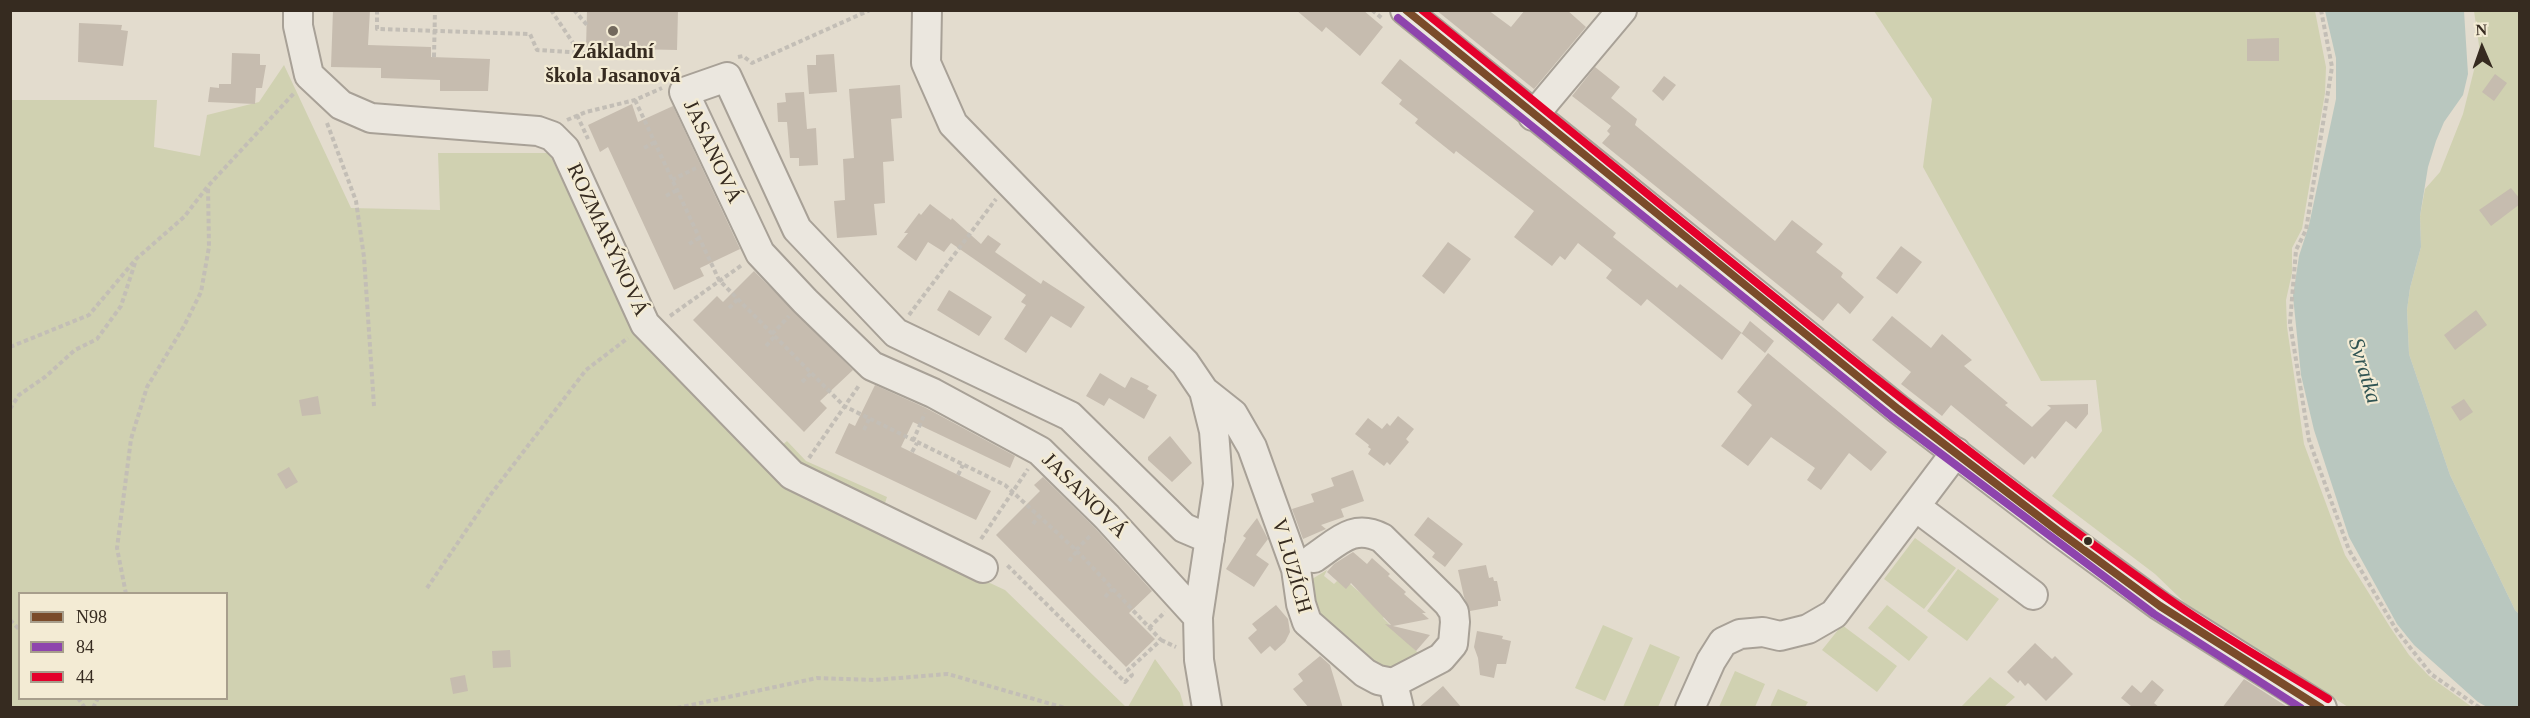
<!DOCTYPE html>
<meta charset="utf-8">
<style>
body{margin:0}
#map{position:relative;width:2530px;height:718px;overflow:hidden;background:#e3dcce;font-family:Georgia,serif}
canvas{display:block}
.frame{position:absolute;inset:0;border:12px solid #362b20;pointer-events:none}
.legend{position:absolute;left:18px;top:592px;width:210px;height:108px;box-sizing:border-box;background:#f3ebd4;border:2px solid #a79e8c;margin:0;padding:8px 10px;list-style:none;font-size:18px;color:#362b20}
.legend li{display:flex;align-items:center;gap:12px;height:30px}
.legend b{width:30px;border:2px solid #a79e8c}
.north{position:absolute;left:2452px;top:18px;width:60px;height:60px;-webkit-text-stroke:4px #f3ebd4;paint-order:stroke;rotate:358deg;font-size:16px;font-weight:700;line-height:24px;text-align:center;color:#362b20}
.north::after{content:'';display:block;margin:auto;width:21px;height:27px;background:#362b20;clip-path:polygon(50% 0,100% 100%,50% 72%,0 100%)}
</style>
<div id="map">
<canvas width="2530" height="718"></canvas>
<div class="frame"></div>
<ul class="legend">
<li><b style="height:8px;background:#7a4b2a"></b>N98</li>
<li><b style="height:8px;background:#8e44ad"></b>84</li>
<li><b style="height:8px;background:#e4002b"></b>44</li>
</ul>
<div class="north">N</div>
</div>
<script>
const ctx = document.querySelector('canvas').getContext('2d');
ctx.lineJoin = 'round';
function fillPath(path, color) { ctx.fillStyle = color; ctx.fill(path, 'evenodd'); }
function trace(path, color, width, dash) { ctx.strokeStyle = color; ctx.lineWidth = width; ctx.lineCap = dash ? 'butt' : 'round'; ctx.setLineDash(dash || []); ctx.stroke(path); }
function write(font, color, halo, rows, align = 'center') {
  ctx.font = font + ' Georgia,serif'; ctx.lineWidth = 4.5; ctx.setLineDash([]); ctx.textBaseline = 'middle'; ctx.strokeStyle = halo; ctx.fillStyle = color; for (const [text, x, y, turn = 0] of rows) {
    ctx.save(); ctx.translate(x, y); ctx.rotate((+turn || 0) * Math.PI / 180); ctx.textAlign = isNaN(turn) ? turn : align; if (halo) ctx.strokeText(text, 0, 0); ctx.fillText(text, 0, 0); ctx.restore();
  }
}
fillPath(new Path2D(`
 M1874,11H2315L2326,67L2325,93L2302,229L2292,248V273L2286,300L2287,327L2304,444L2345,555L2390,627L2409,655L2429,676L2472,707H2348L2185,603L2155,574L2052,496L2102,431L2096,380L2041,381L1923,167L1932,99Z
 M2474,11H2519V614L2515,610L2450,475L2409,354L2407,310L2410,288L2421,247L2420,216L2425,189L2440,172L2463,114L2475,66L2481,59Z
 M284,65L351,208L440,210L438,153H549L637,337L783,487L1005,590L1126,707H11L10,100H157L154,147L200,156L207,115L259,102ZM20,594H226V698H20Z
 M787,441L806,461L887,497L884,506L803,468L781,446Z
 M1915,538L1956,568L1924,609L1884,579Z
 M1958,569L1999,599L1967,641L1927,611Z
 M1327,570L1324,576L1334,584L1337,581L1350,584L1386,615L1383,618L1420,655L1387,672C1366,661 1335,636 1322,616C1315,605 1314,591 1312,579Z
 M1887,605L1928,637L1909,661L1868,628Z
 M1603,625L1633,638L1605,701L1575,688Z
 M1842,625L1897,666L1877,692L1822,650Z
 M1650,644L1680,657L1658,707H1623Z
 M1155,659L1180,693L1184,707H1128Z
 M1735,671L1765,684L1755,707H1719Z
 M1990,677L2015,697L2004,707H1961Z
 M1778,689L1808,702L1805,707H1770Z`), '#d0d1b1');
fillPath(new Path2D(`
 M2325,11H2464L2468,74L2463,95L2444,122L2436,141L2428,167L2420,216L2421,247L2410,288L2407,310L2409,354L2450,475L2515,610L2519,614V707H2487L2478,702L2414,645L2397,624L2349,537L2314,430L2301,375L2293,296L2299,256L2309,225L2336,99V58Z`), '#b9c7bf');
fillPath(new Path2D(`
 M333,10H370L368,45L431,47V57L490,59L488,91H440V80L381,78V68L331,67Z
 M587,10H678L677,50L586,48Z
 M1296,10H1363L1383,27L1360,56L1326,27L1322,32Z
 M1436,10H1488L1511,27L1525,10H1567L1586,27L1534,89Z
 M79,23L122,25L121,30L128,31L123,66L78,62Z
 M2279,38V61H2247V39Z
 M232,53L260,54V65H266L262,88H256L255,104L208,102L210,87L219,88V84H231Z
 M834,54L837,92L809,94L807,65H816V55Z
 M1400,59L1616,233L1613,237L1677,288L1680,284L1742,333L1750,321L1774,341L1765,353L1741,333L1722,360L1647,299L1641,306L1622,291L1606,278L1612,270L1578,243L1565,260L1560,256L1552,266L1523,244L1514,237L1534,211L1456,151L1454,154L1415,123L1418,119L1399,104L1402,100L1381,83Z
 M1595,67L1620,87L1611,98L1637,119L1635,125L1775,241L1792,220L1823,244L1816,252L1843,273L1841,277L1864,297L1850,314L1838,303L1823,321L1602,143L1610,134L1607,131L1611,126L1572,96Z
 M2495,74L2507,83L2494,101L2482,92Z
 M1664,76L1676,85L1663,101L1652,91Z
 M900,85L902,118L891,119L894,161L883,162L885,203L874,204L877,235L837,238L834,201L845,200L843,159L854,158L849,89Z
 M804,92L807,129L816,128L818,165L799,166V158H790L787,122H778L777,103L786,102L785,93Z
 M632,104L638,122L673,106L740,249L700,268L704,276L674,290L608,147L600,152L588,125Z
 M2511,188L2520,199V204L2491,226L2479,210Z
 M930,204L951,220L952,218L981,244L988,235L1001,244L995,252L1041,284L1043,280L1085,307L1071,328L1051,316L1026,353L1004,339L1026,305L1021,302L1026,295L951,243L944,252L928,242L916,261L897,247L908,233H904L919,213L921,215Z
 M1448,242L1471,259L1444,294L1422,276Z
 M1901,246L1922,262L1897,294L1876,278Z
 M754,271L853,370L820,401L827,408L804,432L693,320L717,296L723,302Z
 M949,290L992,317L979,336L937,310Z
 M2476,310L2487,325L2455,350L2444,335Z
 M1892,316L1931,348L1942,334L1972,360L1964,366L2008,403L2005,405L2032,427L2051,408L2047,405L2088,404V414L2076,429L2066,421L2035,459L2032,456L2024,465L1951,405L1942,416L1901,384L1911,372L1872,340Z
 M1768,353L1887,452L1871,471L1849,453L1821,490L1807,480L1815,468L1771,437L1748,466L1721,446L1752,405L1737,392Z
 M1100,373L1125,388L1131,377L1149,386L1147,389L1157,395L1144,419L1109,398L1104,406L1086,396Z
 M875,385L926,408L1015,456L1010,468L913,422L901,447L991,491L976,520L835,453L849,423L855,426Z
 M318,396L321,414L302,416L299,400Z
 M2464,399L2473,412L2460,421L2451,407Z
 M1398,416L1414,429L1406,439L1409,442L1390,465L1387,462L1384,466L1368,454L1371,449L1368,447L1369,445L1355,434L1368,418L1382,429L1387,423L1390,426Z
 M1170,436L1192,463L1172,482L1148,460V457Z
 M289,467L298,482L286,489L277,474Z
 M1353,470L1364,501L1341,509L1344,517L1321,525L1326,529L1303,539L1292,509L1314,502L1311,494L1334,486L1331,478Z
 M1043,477L1095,528L1152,591L1129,613L1155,639L1126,667L996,535L1040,491L1034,485Z
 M1428,517L1463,544L1445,567L1432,557L1435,553L1414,535Z
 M1257,518L1268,539L1256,555L1269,564L1254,587L1226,569L1246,538L1243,536Z
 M1353,552L1367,564L1372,558L1390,574L1388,576L1406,592L1404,594L1426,613H1422L1429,619L1393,626L1430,635L1416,651L1385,624L1391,625L1351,583L1346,589L1327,572L1334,564Z
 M1486,565L1489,578L1493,577L1494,581H1497L1501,601H1498V606L1470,611L1464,597L1458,570Z
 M1276,605L1288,619L1290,632L1285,642L1275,651L1270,646L1261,654L1248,638L1257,630L1252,624Z
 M1477,631L1503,636L1502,639L1511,641L1506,664H1497L1494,678L1480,675L1478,658L1474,647Z
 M2035,643L2052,659L2055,656L2073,674L2046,701L2028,683L2025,686L2020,680L2018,683L2007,672Z
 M510,650L511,667L493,668L492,651Z
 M1320,656L1330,665L1343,708H1309L1293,689L1303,681L1298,674Z
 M465,675L468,691L453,694L450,678Z
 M2244,679L2289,708H2222Z
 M2152,680L2164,690L2154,703L2160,708H2129L2131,706L2121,698L2132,685L2141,693Z
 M1443,686L1462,708H1418Z`), '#c6bcaf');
const minor = new Path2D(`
 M298,10V26L309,75L341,105L371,118L538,131L552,136L565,149L645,324L792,475L983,568
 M927,10L926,63L953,124L1185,363L1204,391L1214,431L1218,484L1198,617L1199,660L1207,708
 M1405,10L1898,409L2058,531L2160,606L2322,708
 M1533,116L1622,10
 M1204,391L1233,414L1252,447L1296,569L1301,604L1307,622L1365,673L1378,680L1393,683L1441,658L1453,644L1455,622L1454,612L1448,603L1382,538C1353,523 1338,542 1314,558
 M1916,507L2033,595
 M1198,617L1107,517L1040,451L933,393L872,366L805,301L760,253L684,92L727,77L797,229L896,333L1070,416L1184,528L1210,539
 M1393,683L1399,708
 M1690,708L1711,661L1723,642L1740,634L1763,632L1780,636L1808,629L1834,614L1956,452`);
trace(minor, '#a8a197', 32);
trace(new Path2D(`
 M377,10V29L530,34L537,50L586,53
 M551,10L579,52
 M574,10L587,25
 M1372,10L1383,19
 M2321,10L2332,67L2306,230L2296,250L2290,323L2309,440L2349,550L2397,631L2431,674L2480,708
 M434,57L435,10
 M738,57L743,56L752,63L870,10
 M635,100L719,280L844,406L1005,485L1077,551L1161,640L1128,670L1132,675L1125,682L1006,564
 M577,115L588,139
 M567,120L586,112L635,100L662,88
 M327,123L356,201L364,257L374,406
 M644,148L655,142
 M672,180L696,168
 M666,196L677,190
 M689,244L699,238
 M729,308L738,299
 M909,315L996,199
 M670,316L742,265
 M772,334L789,316
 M766,346L774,337
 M10,347L89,315L136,259L184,217L208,186L295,92
 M802,382L811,373
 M10,409L19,395L45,377L75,350L97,339L121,306L135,263
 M864,430L869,419
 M913,441L925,413
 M912,452L917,443
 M809,458L860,384
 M958,475L963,465
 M1033,524L1039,516
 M981,539L1028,469
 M1076,550L1092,534
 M1069,561L1077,551
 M427,588L491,494L586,370L628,338
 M126,594L117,548L131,439L147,387L184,326L201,292L209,247L208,186
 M1105,597L1112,589
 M10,620L20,630
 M1149,628L1165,612
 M1161,640L1176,647
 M78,698L85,708
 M93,708L98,698
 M677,708L817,678L874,680L948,674L1065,708`), '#c3beb6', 4, [4.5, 3]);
trace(minor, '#ebe7df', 28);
trace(new Path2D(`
 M1406,10L1898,409L2058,531L2160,606L2321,708`), '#7a4b2a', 8);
trace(new Path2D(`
 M1398,18L1892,417L2154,614L2301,708`), '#8e44ad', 8);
trace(new Path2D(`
 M1422,10C1667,208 1907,413 2163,595C2216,633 2273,665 2328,699`), '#e4002b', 8);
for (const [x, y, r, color] of [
 [613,31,6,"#73695d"],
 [2088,541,5,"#362b20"]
]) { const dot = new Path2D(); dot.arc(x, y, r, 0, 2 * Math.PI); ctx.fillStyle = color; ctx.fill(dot); trace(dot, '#f3ebd4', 2); }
write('bold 21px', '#362b20', '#f3ebd4', [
 ["Základní",613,53],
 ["škola Jasanová",613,77]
]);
write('21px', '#362b20', '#f3ebd4', [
 ["JASANOVÁ",712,152,65],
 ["ROZMARÝNOVÁ",607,240,65],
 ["JASANOVÁ",1084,496,45],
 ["V LUZÍCH",1291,566,74]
]);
write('italic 22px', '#305453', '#f3ebd4', [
 ["Svratka",2364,371,73]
]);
</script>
